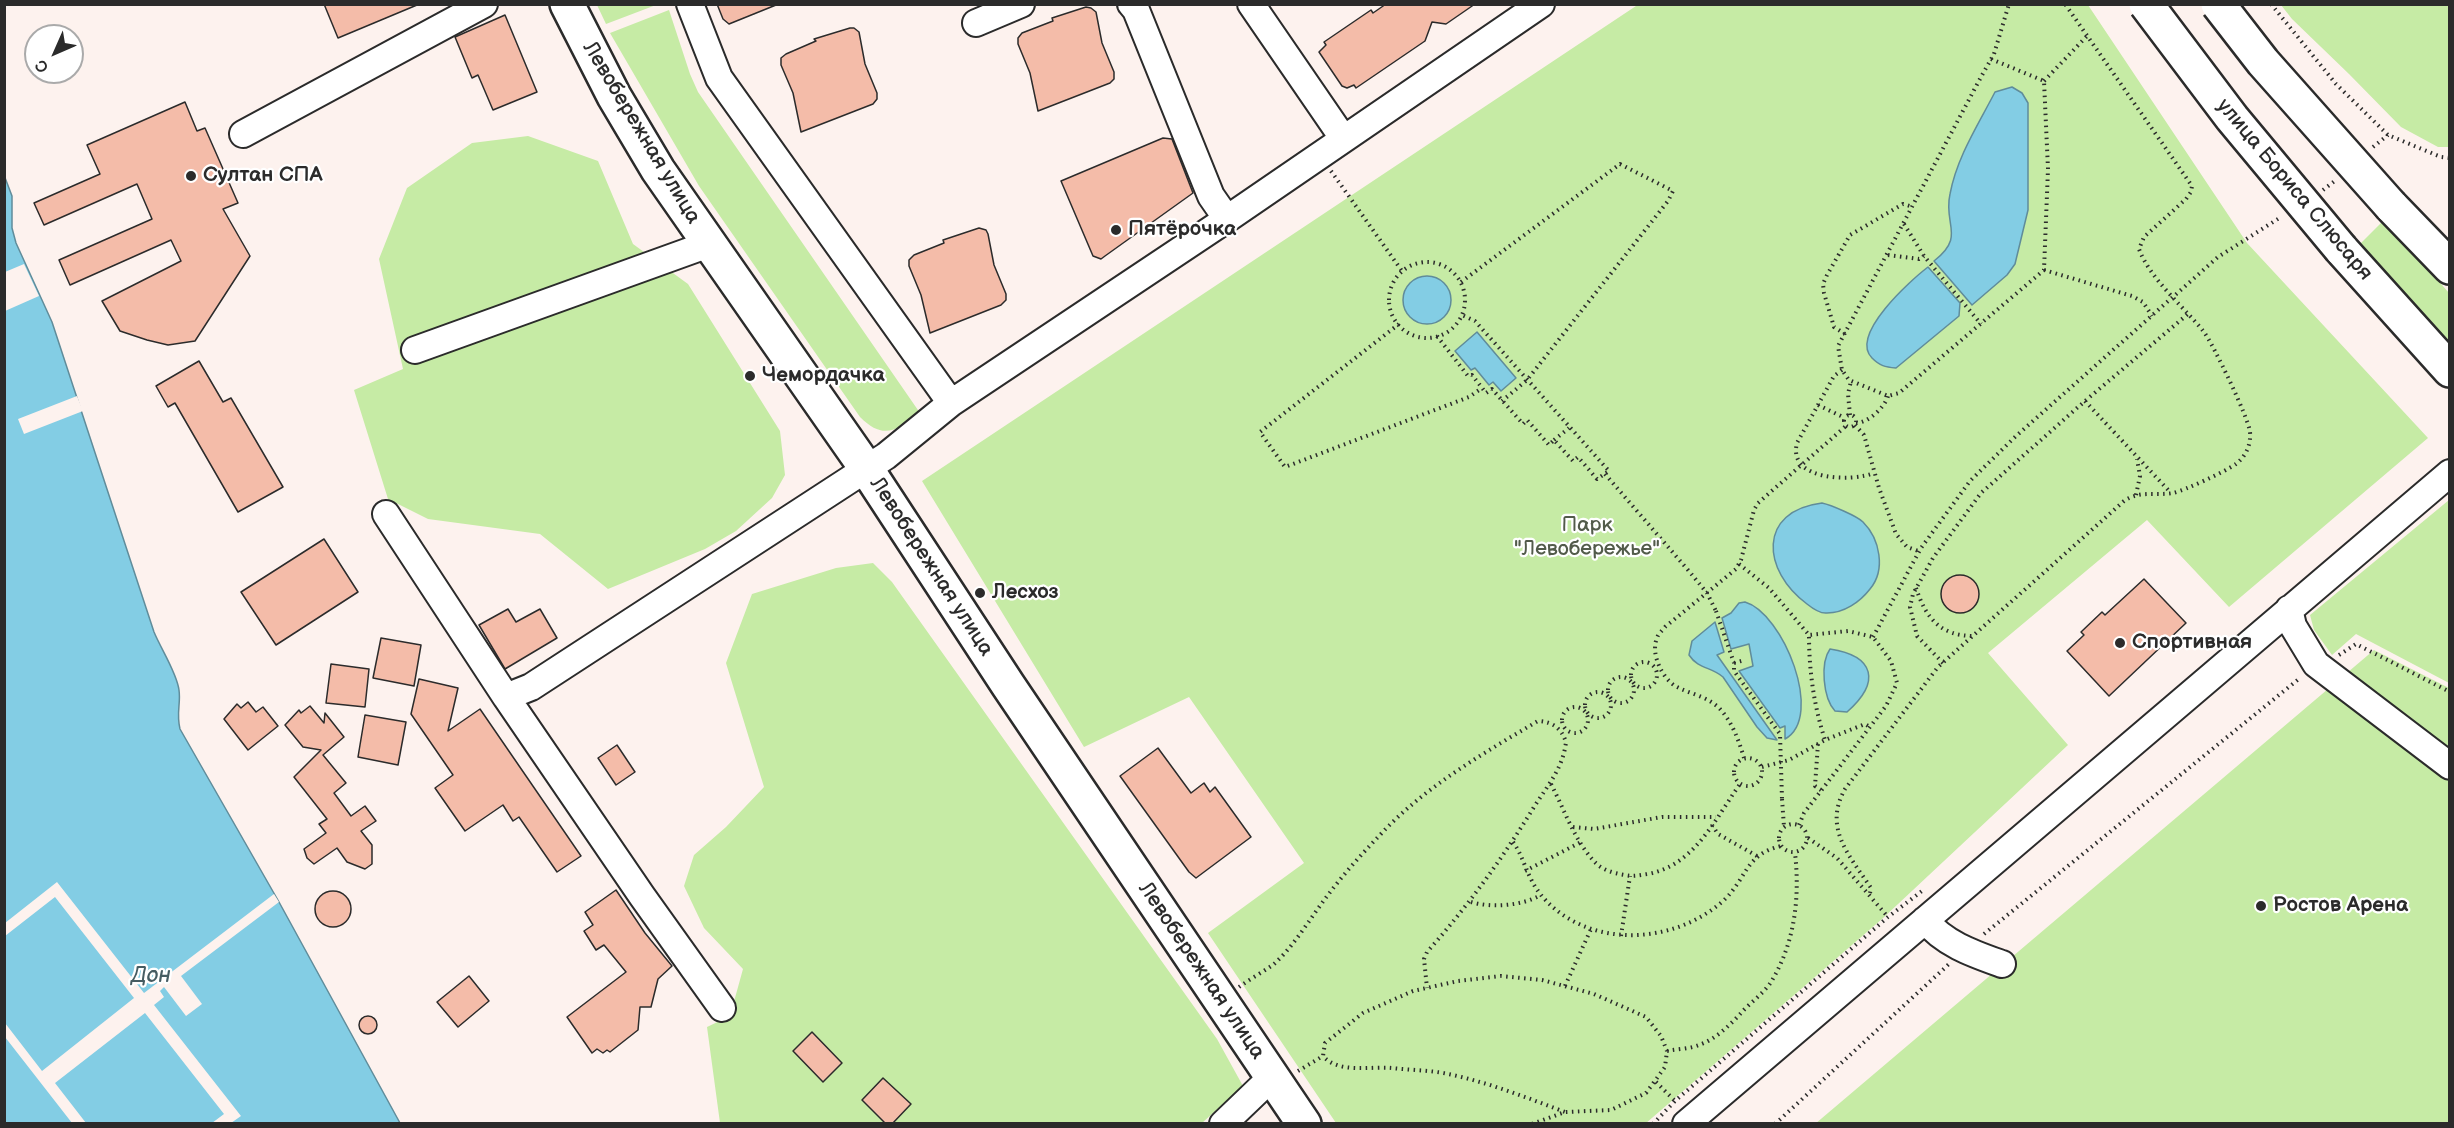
<!DOCTYPE html>
<meta charset="utf-8">
<style>
body{margin:0}
#map{position:relative;width:2454px;height:1128px;overflow:hidden;background:#fdf2ee;font-family:"Balsamiq Sans",sans-serif}
canvas{display:block}
.frame{position:absolute;inset:0;border:6px solid #2b2b2b;pointer-events:none}
.north{position:absolute;left:24px;top:24px;width:60px;height:60px;box-sizing:border-box;background:#fff;border:2px solid #aaa;border-radius:50%;rotate:225deg;font-size:16px;font-weight:700;line-height:24px;text-align:center;color:#2b2b2b}
.north::after{content:'';display:block;margin:auto;width:21px;height:27px;background:#2b2b2b;clip-path:polygon(50% 0,100% 100%,50% 72%,0 100%)}
</style>
<div id="map">
<canvas width="2454" height="1128"></canvas>
<div class="frame"></div>
<div class="north">С</div>
</div>
<script>
const ctx = document.querySelector('canvas').getContext('2d');
ctx.lineJoin = 'round';
function fillPath(path, color) { ctx.fillStyle = color; ctx.fill(path, 'evenodd'); }
function trace(path, color, width, dash) { ctx.strokeStyle = color; ctx.lineWidth = width; ctx.lineCap = dash ? 'butt' : 'round'; ctx.setLineDash(dash || []); ctx.stroke(path); }
function write(font, color, halo, rows, align = 'center') {
  ctx.font = font + ' "Balsamiq Sans",sans-serif'; ctx.lineWidth = 4.5; ctx.setLineDash([]); ctx.textBaseline = 'middle'; ctx.strokeStyle = halo; ctx.fillStyle = color; for (const [text, x, y, turn = 0] of rows) {
    ctx.save(); ctx.translate(x, y); ctx.rotate((+turn || 0) * Math.PI / 180); ctx.textAlign = isNaN(turn) ? turn : align; if (halo) ctx.strokeText(text, 0, 0); ctx.fillText(text, 0, 0); ctx.restore();
  }
}
fillPath(new Path2D(`
 M1639,4L2088,5L2247,243L2428,438L2229,607L2147,520L1988,653L2068,745L1882,919L1645,1124L1336,1123L1208,933L1304,863L1189,697L1084,747L922,481Z
 M597,5H656L606,24Z
 M2281,5H2449V147H2438L2401,127L2349,74L2292,19Z
 M669,10L690,74L698,92L920,413C897,430 884,441 860,417L699,186L610,33Z
 M528,136L598,161L633,244L688,284L780,431L785,475L772,498L736,531L705,549L608,589L540,534L428,519L388,499L354,390L403,369L379,259L407,188L472,143Z
 M2385,219L2449,293V355L2356,248Z
 M2449,500V683L2356,634L2332,655L2314,630L2310,615Z
 M873,563L892,582L1217,1039L1243,1086L1202,1123H720L707,1027L730,1016L743,969L704,928L684,886L694,855L726,827L764,787L726,663L752,594L836,568Z
 M2374,650L2449,688V1123L1815,1124Z`), '#c6eba5');
const water = new Path2D(`
 M2012,87L2022,93L2028,103V210L2015,264L2007,275L1972,305L1934,261C1966,236 1943,225 1950,194C1957,157 1978,125 1995,92Z
 M4,175L12,196V228L16,243L52,322L154,632C161,649 177,673 179,690C181,704 176,712 180,729L279,902L400,1123H5Z
 M1928,267L1960,303L1959,316L1896,368C1885,367 1880,366 1872,358C1849,335 1911,280 1928,267Z
 M1403 300a24 24 0 1 1 48 0a24 24 0 1 1-48 0Z
 M1477,332L1516,378L1501,391L1493,382L1489,385L1475,368L1471,370L1455,351Z
 M1822,503C1831,505 1857,516 1863,522C1880,539 1886,570 1870,589C1860,602 1844,613 1827,613C1820,614 1812,608 1807,604C1762,571 1757,511 1822,503Z
 M1745,602C1783,613 1825,717 1785,739V726L1780,728L1739,671L1753,666L1749,644L1731,649L1722,618L1731,613L1739,603Z
 M1715,622L1724,652L1717,655L1777,740L1767,738L1757,727L1723,677C1712,667 1698,669 1689,655L1692,641Z
 M1830,649C1875,656 1881,682 1847,712L1835,711C1823,698 1820,663 1830,649Z`);
fillPath(water, '#83cde4');
trace(water, '#608c9a', 1.5);
fillPath(new Path2D(`
 M24,264L39,296L5,311V272Z
 M77,396L83,411L24,434L18,419Z
 M57,882L144,993L274,894L279,902L181,976L202,1004L186,1016L164,987L160,991L164,997L154,1005L241,1116L231,1123H212L224,1114L145,1013L55,1083L86,1123H72L5,1037V1023L42,1071L134,998L55,897L5,936V923Z`), '#fdf2ee');
const building = new Path2D(`
 M324,4H417V5L338,38Z
 M717,4H776V5L729,24L723,19Z
 M1386,4H1475L1446,24L1432,22L1425,41L1356,88L1354,85L1347,88L1342,86L1319,52L1326,45L1324,42L1371,10L1373,13Z
 M1086,7L1091,8L1096,12L1102,43L1114,72V79L1110,83L1038,111L1030,73L1018,44V38L1022,33L1053,21L1052,18Z
 M505,15L537,92L493,110L478,75L472,78L455,37Z
 M850,28H854L859,32L865,64L877,93V99L873,104L801,132L793,93L781,65V58L786,54L816,41L814,39Z
 M185,102L197,131L205,128L238,203L223,209L250,256L195,341L168,345L147,340L120,331L102,301L181,261L171,240L70,285L59,260L152,219L137,184L44,225L34,203L100,174L87,145Z
 M1163,138L1172,139L1193,193L1105,256L1101,259L1093,256L1061,181Z
 M979,228L986,230L988,234L994,265L1006,294V300L1001,305L930,333L921,295L909,266V260L914,255L944,243L943,240Z
 M199,361L223,402L231,398L283,487L238,512L175,403L168,407L156,386Z
 M324,539L358,592L276,645L241,592Z
 M1941 594a19 19 0 1 1 38 0a19 19 0 1 1-38 0Z
 M2144,579L2186,623L2109,696L2067,651L2084,635L2081,632L2102,612L2105,615Z
 M508,609L516,622L540,609L557,638L505,669L479,625Z
 M381,638L421,645L414,686L373,678Z
 M331,664L369,669L365,707L326,703Z
 M419,679L458,688L448,731L480,709L581,856L557,872L519,817L513,821L503,805L465,831L435,788L453,775L411,714Z
 M248,702L256,712L263,707L278,726L248,750L224,719L237,704L241,708Z
 M310,706L324,723L325,713L344,737L323,755L346,783L334,793L351,816L365,806L376,821L361,831L372,845V864L365,869L347,862L337,848L314,864L307,858L304,849L326,833L319,824L327,819L294,777L321,750L303,747L285,725L299,710L301,713Z
 M365,715L406,722L398,765L358,757Z
 M617,745L635,772L616,785L598,758Z
 M1158,748L1191,793L1204,783L1210,792L1215,787L1251,837L1196,878L1189,872L1120,776Z
 M616,890L645,933L672,966L658,979L651,1007H640L638,1030L610,1052L607,1050L603,1053L597,1049L592,1053L567,1017L626,972L604,945L596,950L584,931L593,925L585,912Z
 M315 909a18 18 0 1 1 36 0a18 18 0 1 1-36 0Z
 M469,976L489,1001L458,1027L437,1002Z
 M359 1025a9 9 0 1 1 18 0a9 9 0 1 1-18 0Z
 M812,1032L842,1063L823,1082L793,1051Z
 M883,1078L911,1104L892,1124H886L862,1100Z`);
fillPath(building, '#f4bca9');
trace(building, '#2b2b2b', 1.5);
const minor = new Path2D(`
 M690,4L719,78L951,403
 M1131,4L1136,10L1211,196L1227,219
 M1251,4L1343,138
 M976,23L1021,4
 M243,134L484,4
 M415,350L709,244
 M386,514L506,697
 M2289,609L2293,626L2316,664L2450,766
 M1925,920C1944,944 1974,954 2002,964
 M722,1008L642,896L506,697L531,687L886,456L951,403L1227,219L1541,4
 M1223,1124L1272,1077
 M1686,1124L2450,473`);
const major = new Path2D(`
 M567,4L614,96L658,170L866,468L1008,685L1304,1124
 M2391,206L2450,267
 M2341,249L2450,370`);
trace(minor, '#2b2b2b', 30);
trace(major, '#2b2b2b', 38);
trace(new Path2D(`
 M2271,4L2336,84L2388,135L2441,157L2450,158
 M1991,59L2044,81L2048,169L2044,270L1899,393L1888,396L1849,380L1842,370L1838,346L1981,77L1994,54L2009,4
 M2044,81L2087,36
 M2373,147L2388,135
 M1331,171L1402,271
 M2323,190L2336,180
 M1904,224L1924,256L1981,324
 M1888,255L1919,259L1924,256
 M1389 300a38 38 0 1 1 76 0a38 38 0 1 1-76 0Z
 M2044,270L2132,296L2143,302L2152,316
 M1461,282L1620,164L1673,191L1668,201L1527,380L1502,401
 M1399,324L1260,432L1285,467L1469,397L1482,388
 M1845,334L1834,327L1824,293L1823,284L1827,275L1850,235L1903,204L1913,207
 M1437,336L1468,376L1472,375L1486,393L1492,389L1523,424L1527,420L1549,445L1554,440L1573,461L1578,457L1597,479L1609,471L1475,321L1462,315
 M1842,370L1834,376L1797,443C1787,481 1852,482 1874,473
 M2085,401L2171,493
 M1818,405L1845,418
 M1844 421a6 6 0 1 1 12 0a6 6 0 1 1-12 0Z
 M1850,415L1848,394L1851,381
 M1856,423C1868,423 1885,407 1888,396
 M1855,425L1864,435L1879,488L1896,534L1907,547L1918,551
 M1554,440L1569,428
 M1605,474L1688,570L1707,593L1716,611
 M2136,495L2140,476L2137,459
 M1739,564L1769,588L1809,635C1809,671 1814,706 1825,740
 M1916,588C1926,618 1940,636 1974,636
 M1873,637L1921,548L1970,481L2016,436L2218,257L2281,217
 M2339,655L2356,644L2450,692
 M1631 675a13 13 0 1 1 26 0a13 13 0 1 1-26 0Z
 M1734,663L1745,660
 M1943,663L1917,636L1910,607L1913,594L1933,558L1981,493L2085,401L2188,314
 M1608 690a13 13 0 1 1 26 0a13 13 0 1 1-26 0Z
 M1585 705a13 13 0 1 1 26 0a13 13 0 1 1-26 0Z
 M1562 720a13 13 0 1 1 26 0a13 13 0 1 1-26 0Z
 M1818,744L1815,786L1821,790
 M1734 772a14 14 0 1 1 28 0a14 14 0 1 1-28 0Z
 M1744,758C1739,741 1732,721 1719,708C1708,697 1691,694 1677,687C1663,680 1650,654 1657,638C1658,634 1662,631 1665,627L1736,569L1741,560L1754,510L1758,503L1846,426
 M1762,767L1789,760L1825,740L1865,724L1870,727
 M1551,784C1564,809 1574,839 1593,860C1601,870 1613,873 1625,875C1633,877 1640,875 1648,874C1695,865 1715,819 1740,784
 M1782,799L1784,827
 M1779 838a14 14 0 1 1 28 0a14 14 0 1 1-28 0Z
 M1712,825L1718,834L1757,856
 M1799,825L1804,813L1886,706L1897,683L1891,661L1873,637L1848,631L1809,635
 M1573,827L1594,829L1662,817H1716
 M1808,838L1837,858L1888,917
 M1513,842C1525,859 1526,876 1541,895C1586,949 1672,946 1723,901C1747,879 1745,854 1781,846
 M1525,871L1581,842
 M1870,893L1871,888C1849,855 1823,828 1845,789L1938,667L2124,501C2140,490 2156,496 2173,493C2186,490 2224,472 2236,464C2246,456 2251,445 2250,432C2249,419 2213,344 2204,332C2184,307 2150,279 2139,249L2144,237L2186,199L2191,192L2192,186L2065,4
 M1471,902C1491,908 1522,906 1541,895
 M1984,934L2300,678
 M1621,936L1630,876
 M1565,986L1591,929
 M1239,987C1250,979 1263,972 1274,964C1294,946 1309,920 1325,899C1341,877 1360,856 1379,836C1423,788 1482,754 1538,721C1553,722 1561,728 1566,742C1563,768 1548,785 1534,807C1502,859 1468,906 1427,952L1424,959L1427,988
 M1667,1051C1677,1049 1689,1049 1699,1045C1716,1039 1730,1025 1742,1012C1751,1002 1764,993 1771,982C1795,943 1800,897 1795,853
 M1298,1071L1323,1056
 M1656,1082L1675,1101
 M1532,1124L1565,1112L1611,1110L1646,1093L1665,1067L1667,1051L1661,1036L1646,1017L1594,994L1542,980L1501,976L1458,981L1413,991L1363,1013L1325,1043L1323,1056C1339,1074 1370,1066 1392,1068C1409,1070 1426,1070 1443,1073C1485,1081 1525,1097 1565,1112
 M1653,1124L1675,1101L1888,917L1922,891
 M1775,1124L1949,964`), '#2b2b2b', 4, [1.5, 4.5]);
trace(minor, '#fff', 26);
trace(major, '#fff', 33);
const majorBridge = new Path2D(`
 M2146,4L2232,118L2341,249
 M2218,4L2263,62L2391,206`);
trace(majorBridge, '#2b2b2b', 38, []);
trace(new Path2D(`
 M1716,611L1734,663V671L1780,734L1782,799`), '#2b2b2b', 4, [1.5, 4.5]);
trace(majorBridge, '#fff', 33);
for (const [x, y, r, color] of [
 [191,176,6,"#2b2b2b"],
 [1116,230,6,"#2b2b2b"],
 [750,376,6,"#2b2b2b"],
 [980,593,6,"#2b2b2b"],
 [2120,643,6,"#2b2b2b"],
 [2261,906,6,"#2b2b2b"]
]) { const dot = new Path2D(); dot.arc(x, y, r, 0, 2 * Math.PI); ctx.fillStyle = color; ctx.fill(dot); trace(dot, '#fff', 2); }
write('21px', '#2b2b2b', '#fff', [
 ["Левобережная улица",641,133,59],
 ["улица Бориса Слюсаря",2294,190,50],
 ["Левобережная улица",931,567,57],
 ["Левобережная улица",1201,971,56]
]);
write('bold 21px', '#2b2b2b', '#fff', [
 ["Султан СПА",203,176],
 ["Пятёрочка",1128,230],
 ["Чемордачка",762,376],
 ["Лесхоз",992,593],
 ["Спортивная",2132,643],
 ["Ростов Арена",2273,906]
], 'left');
write('21px', '#525b4a', '#fff', [
 ["Парк",1587,526],
 ["\"Левобережье\"",1587,550]
]);
write('italic 22px', '#455c62', '#fff', [
 ["Дон",151,976]
]);
</script>
